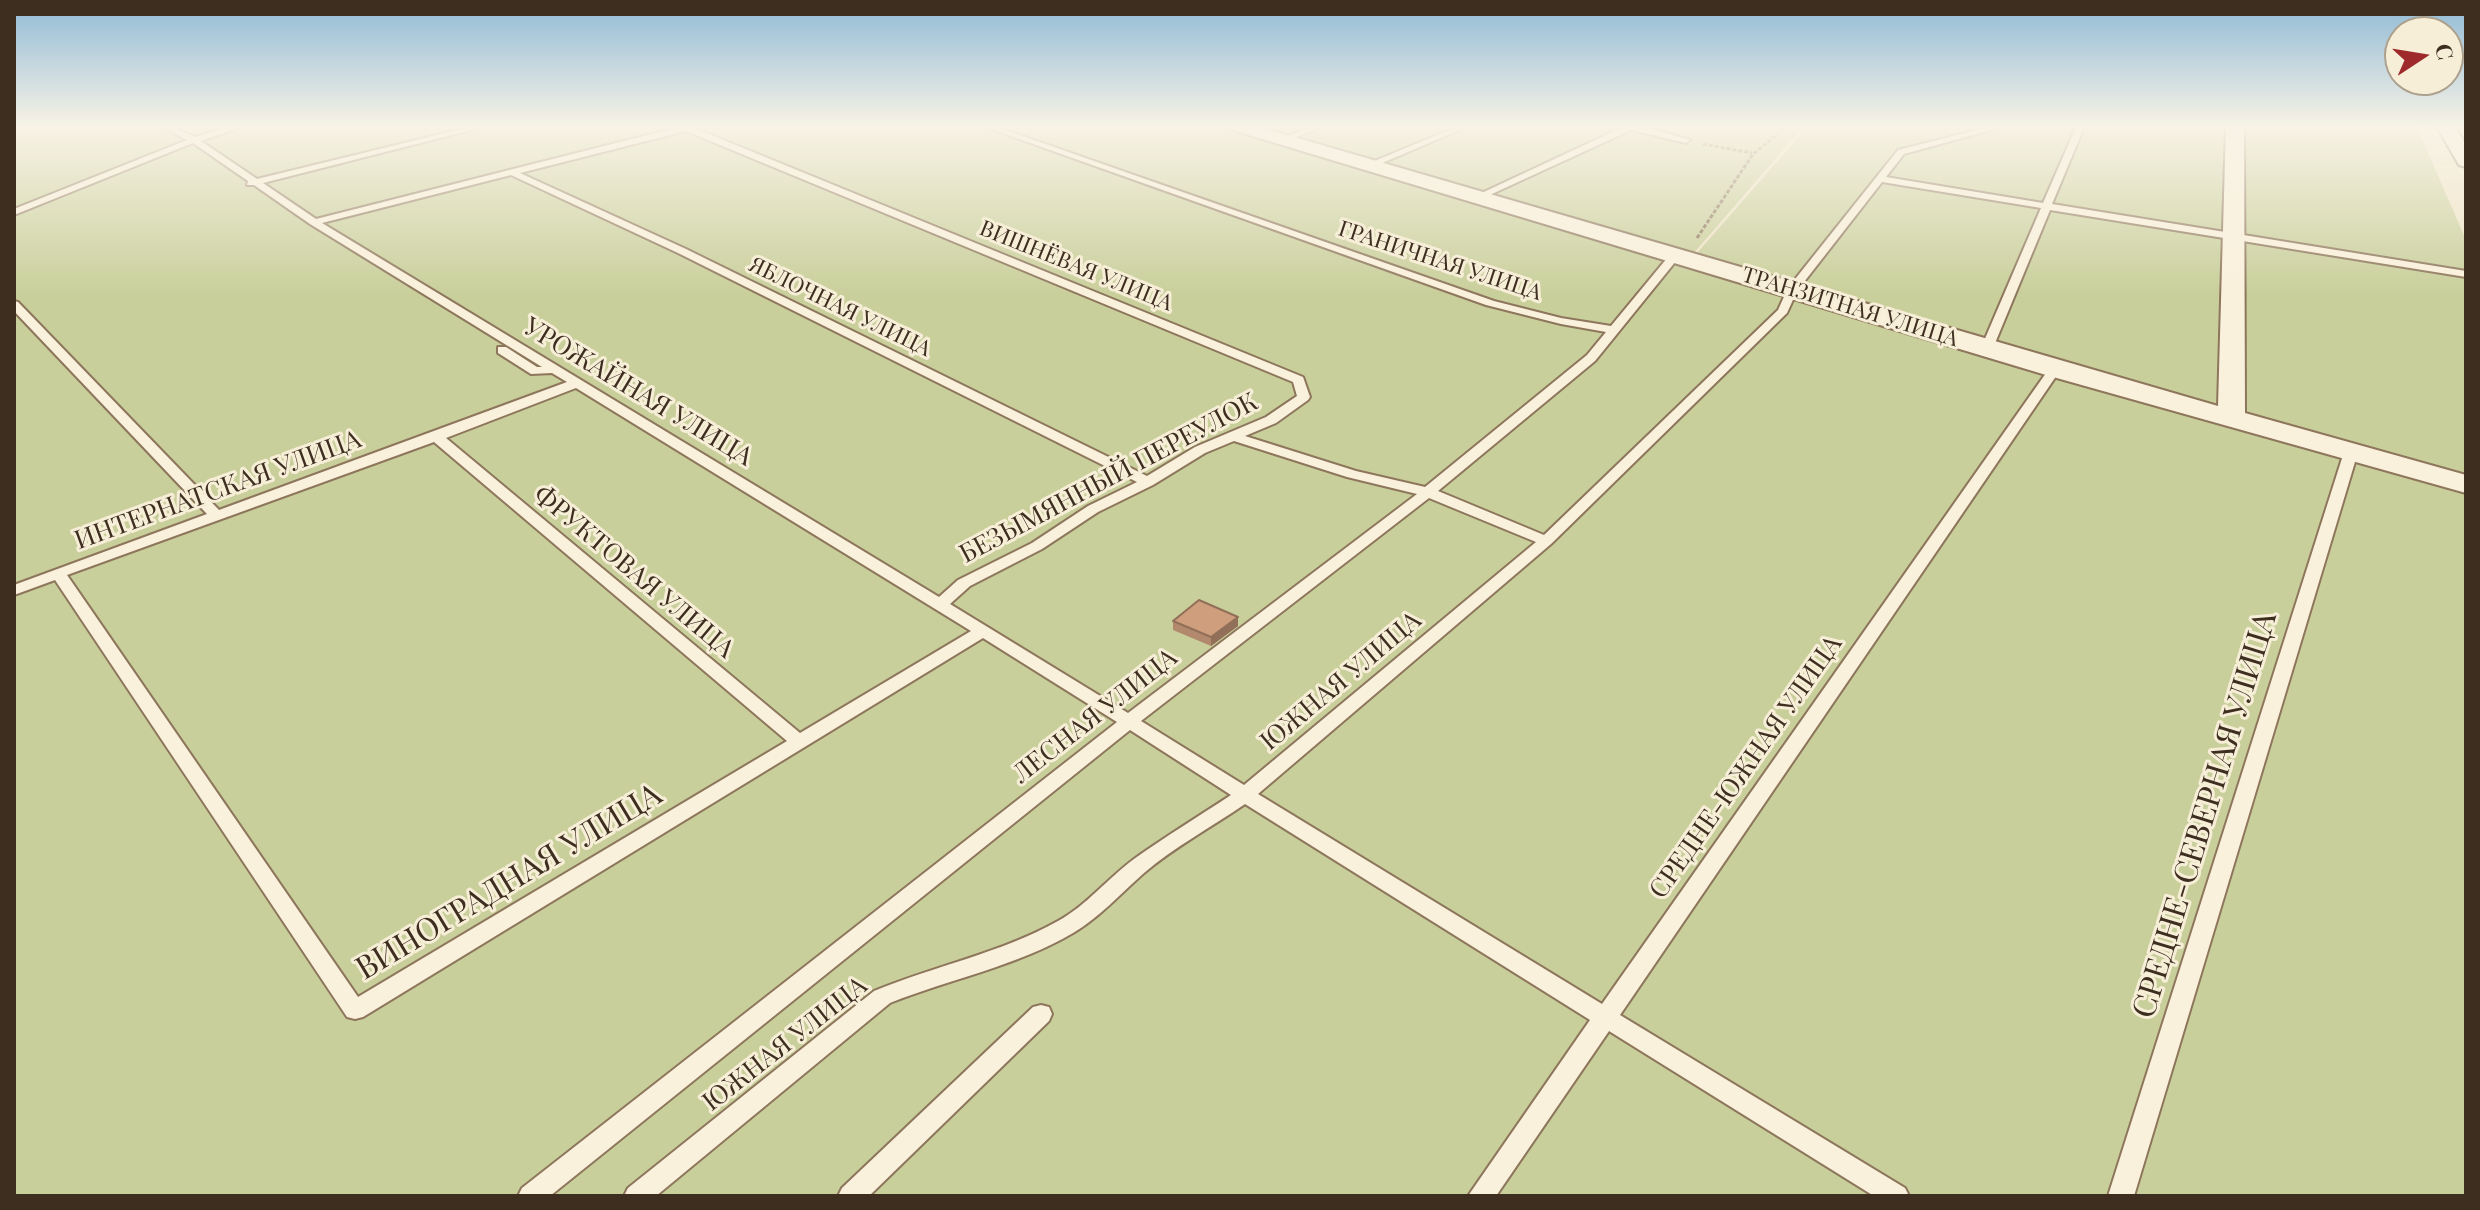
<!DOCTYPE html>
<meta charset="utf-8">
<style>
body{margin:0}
#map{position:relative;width:2480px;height:1210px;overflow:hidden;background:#f0e4c8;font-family:"Playfair Display",serif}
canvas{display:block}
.frame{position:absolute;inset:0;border:16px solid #3d2e20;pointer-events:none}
.north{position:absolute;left:2384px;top:16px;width:80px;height:80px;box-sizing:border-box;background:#f7eed8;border:2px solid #ada18e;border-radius:50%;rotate:78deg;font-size:22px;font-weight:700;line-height:32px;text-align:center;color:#3d2e20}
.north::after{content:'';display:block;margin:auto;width:28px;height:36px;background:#9e2a2b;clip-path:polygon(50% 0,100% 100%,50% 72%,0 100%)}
</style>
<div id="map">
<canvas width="2480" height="1210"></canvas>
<div class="frame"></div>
<div class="north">С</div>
</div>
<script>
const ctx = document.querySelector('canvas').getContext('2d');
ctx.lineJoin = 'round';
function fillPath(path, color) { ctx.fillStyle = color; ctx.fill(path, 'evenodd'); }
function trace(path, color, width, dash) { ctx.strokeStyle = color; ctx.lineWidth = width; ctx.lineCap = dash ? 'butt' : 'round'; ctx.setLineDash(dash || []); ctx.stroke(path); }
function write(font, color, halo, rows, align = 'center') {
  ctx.font = font + ' "Playfair Display",serif'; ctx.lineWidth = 6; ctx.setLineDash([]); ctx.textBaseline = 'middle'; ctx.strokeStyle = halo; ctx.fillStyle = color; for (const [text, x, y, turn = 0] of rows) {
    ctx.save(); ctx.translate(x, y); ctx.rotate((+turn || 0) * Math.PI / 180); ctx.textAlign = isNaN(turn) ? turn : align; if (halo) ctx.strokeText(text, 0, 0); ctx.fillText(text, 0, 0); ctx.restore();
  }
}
fillPath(new Path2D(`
 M14,125H1805L1693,254L2466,479V1196H14Z
 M1809,125H2416L2466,240V478L1697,253Z`), '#c9cf9b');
const lane = new Path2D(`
 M159,125H169L195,137L235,125H247L201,141L257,179L478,125H491L263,183L316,219L687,125L1303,377L1310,397L1308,400L1276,423L1245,436L1356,471L1425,487L1587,355L1606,332L1561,324L1486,305L980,125H991L1494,301L1561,318L1611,326L1668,257H1676V261L1595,361L1438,491L1544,535L1778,310L1788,288L1898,150L1997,125H2009L1904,154L1886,177L2043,203L2077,125H2085L2052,204L2466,271V277L2050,210L1993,348L1987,352L1981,348L2041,208L1882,182L1797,291L1787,313L1551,544L1258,794L1602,1004L2051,366H2059L2061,369L1620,1015L1905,1188L1909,1196H1874L1609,1031L1496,1196H1468L1590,1020L1245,804C1212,827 1174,847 1144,873C1120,894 1100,917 1073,933C1017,966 950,979 890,1003L656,1196H624L628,1188L874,991C934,966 1001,953 1058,921C1087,905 1107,879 1134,859C1165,837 1199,816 1231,795L1130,730L550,1196H518L522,1188L1117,722L983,638L363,1017L355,1019L347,1017L55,580L14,595V585L207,514L14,311V301L18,302L219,510L567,382L552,373L531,374L498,353V347H506L537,367H542L310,224L254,185H247L248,181L193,143L14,215V209L187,140ZM686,131L1293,382L1297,396L1266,417L1195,447L1147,476L686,249L520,173ZM511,175L678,253L1137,482L1088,506L1032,543L958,580L939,597L322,223ZM576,388L971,631L800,733L446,438ZM1234,441L1347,477L1417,494L1128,713L950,604L970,586L1042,549L1098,512L1153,485L1205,453ZM434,442L787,741L358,997L67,575ZM1429,498L1536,542L1244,785L1141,721Z
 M1317,125H1328L1286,141L1279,139Z
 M1461,125H1471L1373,167L1365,165Z
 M1623,125H1638L1690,140L1686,143L1631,130L1481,199L1473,197L1623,127Z
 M2351,448L2358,452L2134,1196H2108L2344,452Z
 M1041,1005L1049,1007L1052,1014L1049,1021L869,1196H838L842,1188L1033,1007Z`);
const street = new Path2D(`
 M1226,125H1253L2218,406L2226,125H2244L2245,413L2466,475V493L2046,375L1229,129Z
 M2436,125H2454L2466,145V167L2459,165Z`);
trace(lane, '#8d765c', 4);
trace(street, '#8d765c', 4);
trace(new Path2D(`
 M1703,144L1752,153
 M1697,238L1753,154L1789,125`), '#8d765c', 3, [4, 2]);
fillPath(lane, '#faf1dc');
fillPath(street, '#faf1dc');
fillPath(new Path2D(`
 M1173,621L1238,626L1211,646L1173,630Z`), '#b2896c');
fillPath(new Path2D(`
 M1238,617V626L1211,646V637Z`), '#916f58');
const building = new Path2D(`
 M1199,600L1238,617L1211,637L1173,621Z`);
fillPath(building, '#cf9f7d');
trace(building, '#916f58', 2);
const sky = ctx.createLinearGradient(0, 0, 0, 294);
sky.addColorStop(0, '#8fbad6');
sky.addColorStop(0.43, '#f8f3e6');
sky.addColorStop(1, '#f8f3e600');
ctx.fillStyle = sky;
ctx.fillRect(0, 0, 2480, 294);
write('22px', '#3d2e20', '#f7eed8', [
 ["ГРАНИЧНАЯ УЛИЦА",1440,261,18],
 ["ВИШНЁВАЯ УЛИЦА",1076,266,22],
 ["ЯБЛОЧНАЯ УЛИЦА",840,307,26],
 ["ТРАНЗИТНАЯ УЛИЦА",1850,307,17]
]);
write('26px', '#3d2e20', '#f7eed8', [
 ["УРОЖАЙНАЯ УЛИЦА",638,392,31],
 ["БЕЗЫМЯННЫЙ ПЕРЕУЛОК",1109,478,-28],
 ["ИНТЕРНАТСКАЯ УЛИЦА",218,490,-20],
 ["ФРУКТОВАЯ УЛИЦА",634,572,40],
 ["ЮЖНАЯ УЛИЦА",1341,681,-40],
 ["ЛЕСНАЯ УЛИЦА",1095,716,-38],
 ["СРЕДНЕ-ЮЖНАЯ УЛИЦА",1746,767,-55],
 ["ЮЖНАЯ УЛИЦА",785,1044,-38]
]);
write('32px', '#3d2e20', '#f7eed8', [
 ["СРЕДНЕ-СЕВЕРНАЯ УЛИЦА",2205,815,-73],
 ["ВИНОГРАДНАЯ УЛИЦА",509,882,-31]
]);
</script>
